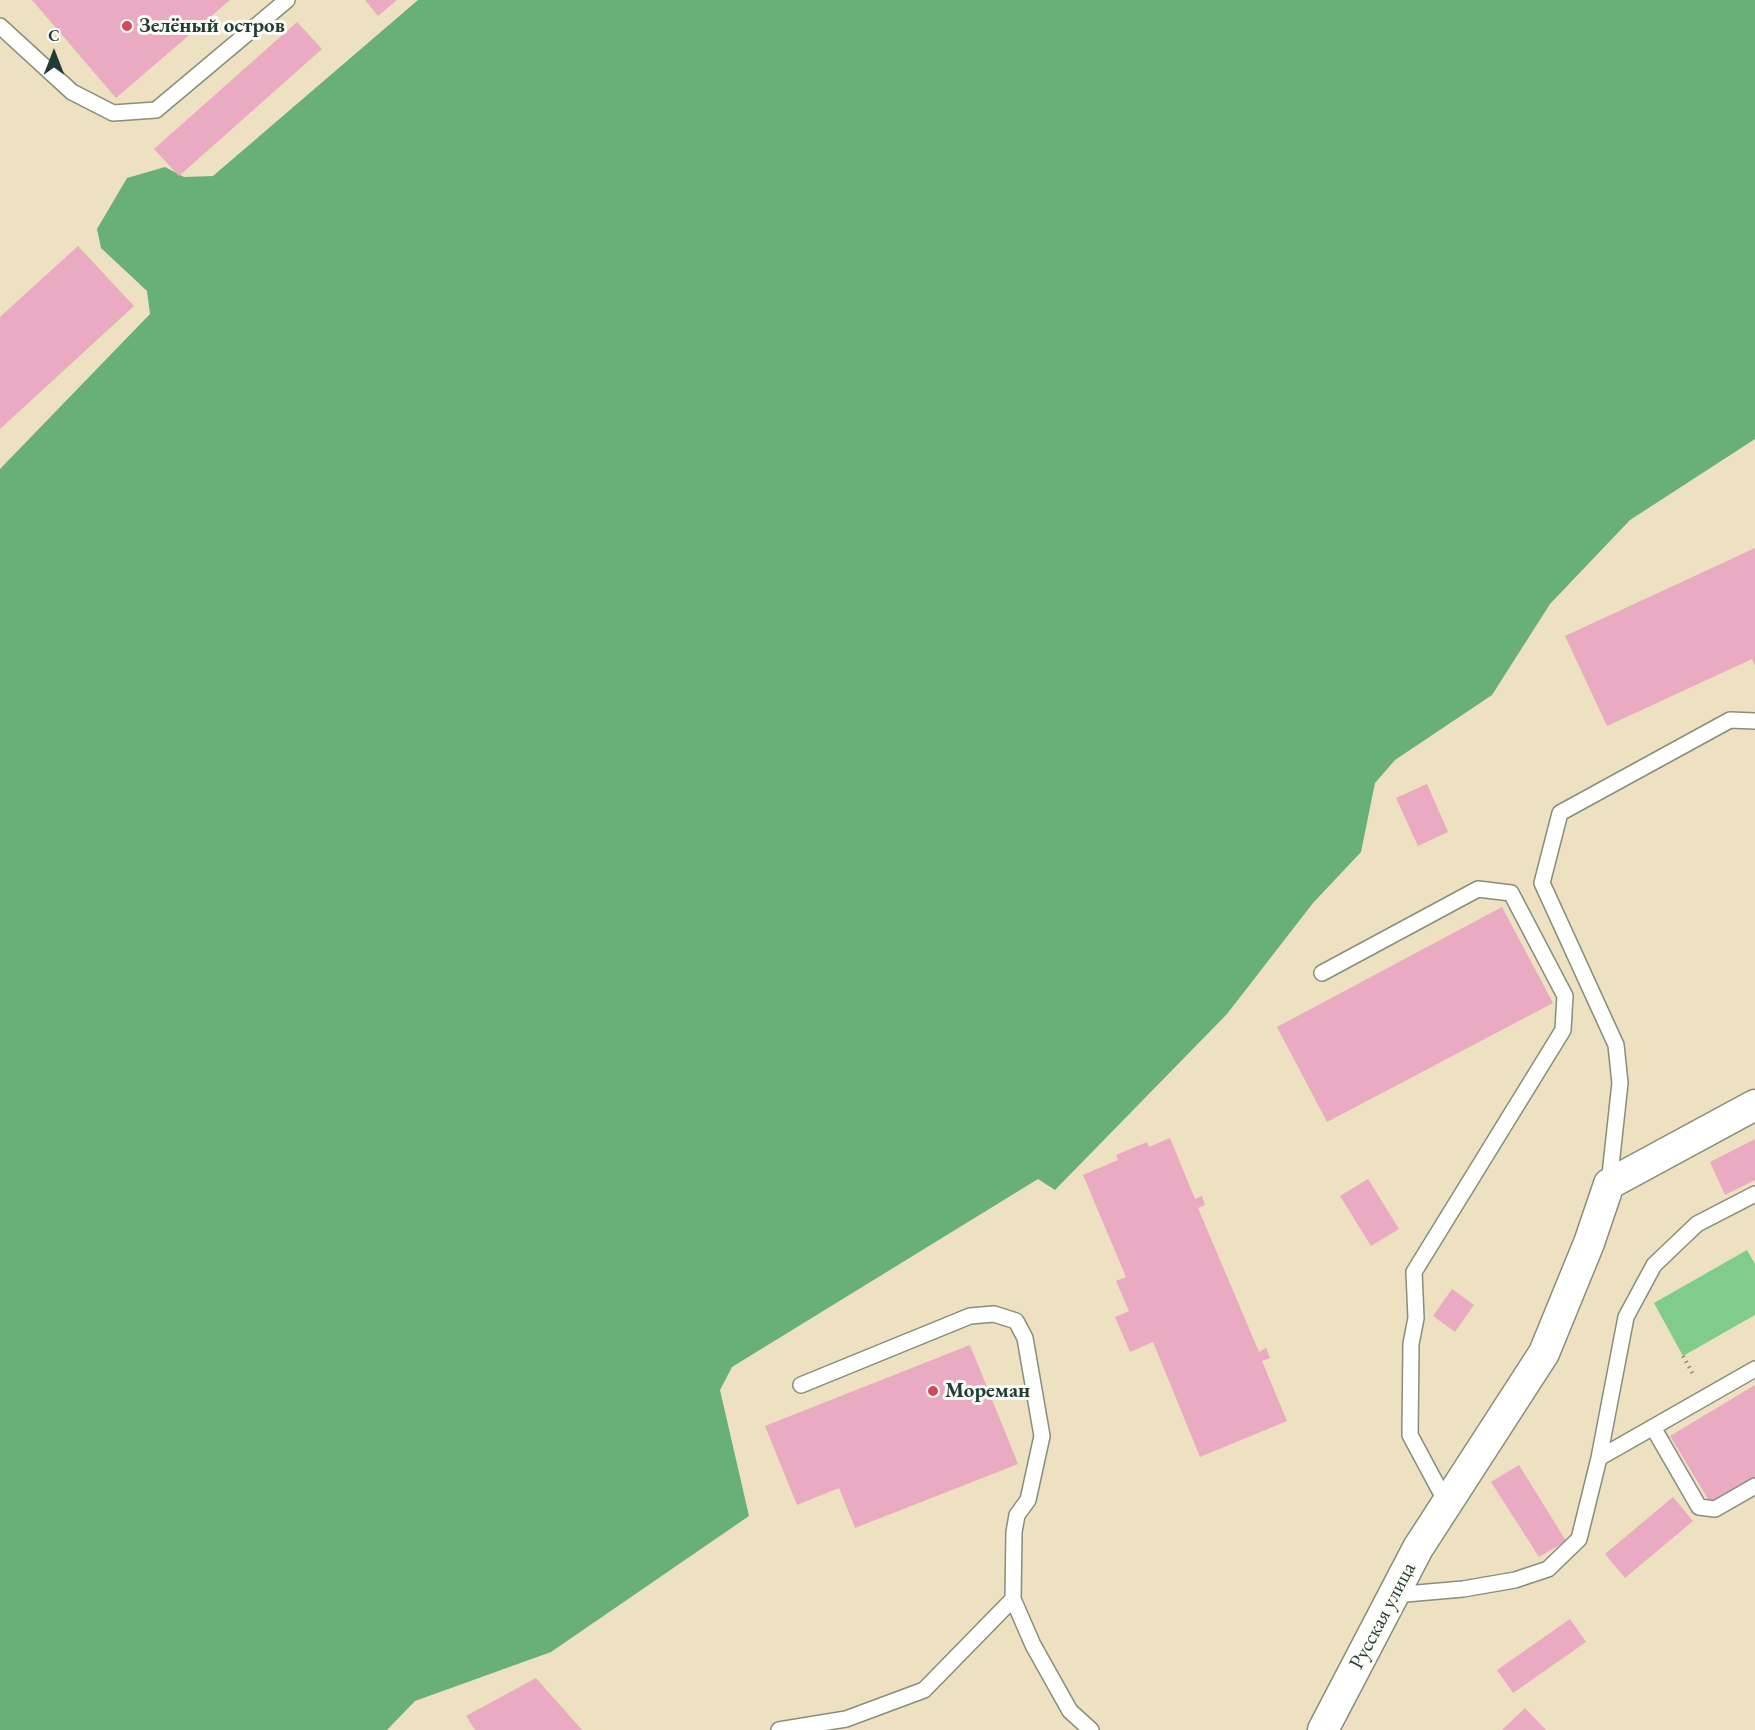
<!DOCTYPE html>
<meta charset="utf-8">
<style>
body{margin:0}
#map{position:relative;width:1755px;height:1730px;overflow:hidden;background:#ede1c1;font-family:"EB Garamond",serif}
canvas{display:block}
.north{position:absolute;left:24px;top:24px;width:60px;height:60px;-webkit-text-stroke:4px #fdfcf7;paint-order:stroke;rotate:0deg;font-size:16px;font-weight:700;line-height:24px;text-align:center;color:#1f3d34}
.north::after{content:'';display:block;margin:auto;width:21px;height:27px;background:#1f3d34;clip-path:polygon(50% 0,100% 100%,50% 72%,0 100%)}
</style>
<div id="map">
<canvas width="1755" height="1730"></canvas>
<div class="north">С</div>
</div>
<script>
const ctx = document.querySelector('canvas').getContext('2d');
ctx.lineJoin = 'round';
function fillPath(path, color) { ctx.fillStyle = color; ctx.fill(path, 'evenodd'); }
function trace(path, color, width, dash) { ctx.strokeStyle = color; ctx.lineWidth = width; ctx.lineCap = dash ? 'butt' : 'round'; ctx.setLineDash(dash || []); ctx.stroke(path); }
function write(font, color, halo, rows, align = 'center') {
  ctx.font = font + ' "EB Garamond",serif'; ctx.lineWidth = 6; ctx.setLineDash([]); ctx.textBaseline = 'middle'; ctx.strokeStyle = halo; ctx.fillStyle = color; for (const [text, x, y, turn = 0] of rows) {
    ctx.save(); ctx.translate(x, y); ctx.rotate((+turn || 0) * Math.PI / 180); ctx.textAlign = isNaN(turn) ? turn : align; if (halo) ctx.strokeText(text, 0, 0); ctx.fillText(text, 0, 0); ctx.restore();
  }
}
fillPath(new Path2D(`
 M1747,1250L1755,1264V1315L1683,1356L1654,1303Z`), '#80cd8b');
fillPath(new Path2D(`
 M418,0H1755V439L1630,520L1550,604L1492,695L1395,760L1375,783L1361,852L1313,903L1227,1014L1055,1190L1038,1179L732,1367L720,1390L749,1516L551,1652L415,1701L387,1730H0V469L150,314L147,291L101,248L97,229L127,178L165,167L184,177L213,176Z`), '#68b077');
fillPath(new Path2D(`
 M32,0H230L116,98Z
 M365,0H397L378,16Z
 M297,22L322,49L179,176L154,149Z
 M78,246L134,306L0,429V317Z
 M1755,548V666L1752,659L1607,726L1565,636Z
 M1427,784L1448,832L1418,846L1396,798Z
 M1502,907L1553,1003L1327,1122L1277,1027Z
 M1170,1138L1195,1199L1202,1196L1205,1205L1198,1208L1259,1352L1266,1348L1270,1358L1262,1361L1287,1421L1200,1457L1153,1342L1130,1352L1115,1317L1129,1311L1116,1281L1126,1277L1083,1175L1118,1160L1116,1155L1147,1142L1149,1147Z
 M1755,1139V1180L1725,1195L1710,1162Z
 M1368,1179L1399,1229L1371,1246L1340,1196Z
 M1452,1289L1474,1305L1455,1332L1433,1316Z
 M970,1345L1018,1464L855,1528L839,1488L797,1505L765,1426Z
 M1755,1385V1477L1711,1504L1670,1436Z
 M1519,1465L1566,1541L1539,1557L1491,1482Z
 M1673,1497L1693,1521L1625,1578L1605,1554Z
 M1570,1619L1586,1642L1513,1693L1497,1670Z
 M536,1678L582,1730H475L466,1716Z
 M1525,1708L1546,1730H1502Z`), '#eaaac1');
const lane = new Path2D(`
 M0,26L72,92L113,113L156,110L287,0
 M1322,973L1478,889L1511,893L1565,996L1563,1030L1414,1272L1416,1318L1411,1344L1410,1435L1447,1504
 M1609,1184L1620,1083L1616,1045L1542,883L1560,813L1730,720L1755,721
 M801,1385L970,1316L994,1314L1016,1321L1025,1338L1042,1436L1028,1500L1017,1515L1014,1532L1013,1599L1033,1645L1070,1711L1091,1730
 M1654,1429L1699,1507L1715,1509L1755,1486
 M1599,1458L1755,1369
 M1394,1595L1463,1589L1515,1580L1548,1569L1579,1539L1599,1458L1626,1317L1654,1265L1697,1224L1755,1194
 M779,1730L846,1719L924,1690L1013,1599`);
const street = new Path2D(`
 M1323,1730L1418,1548L1544,1353L1589,1243L1609,1184L1755,1105`);
trace(lane, '#868f7a', 18);
trace(street, '#868f7a', 33);
trace(new Path2D(`
 M1683,1356L1694,1376`), '#868f7a', 4, [1.5, 4.5]);
trace(lane, '#fff', 15);
trace(street, '#fff', 30);
for (const [x, y, r, color] of [
 [127,26,6,"#d1495b"],
 [933,1391,6,"#d1495b"]
]) { const dot = new Path2D(); dot.arc(x, y, r, 0, 2 * Math.PI); ctx.fillStyle = color; ctx.fill(dot); trace(dot, '#fdfcf7', 2); }
write('bold 21px', '#1f3d34', '#fdfcf7', [
 ["Зелёный остров",139,26],
 ["Мореман",945,1391]
], 'left');
write('21px', '#1f3d34', '#fdfcf7', [
 ["Русская улица",1383,1616,-62]
]);
</script>
